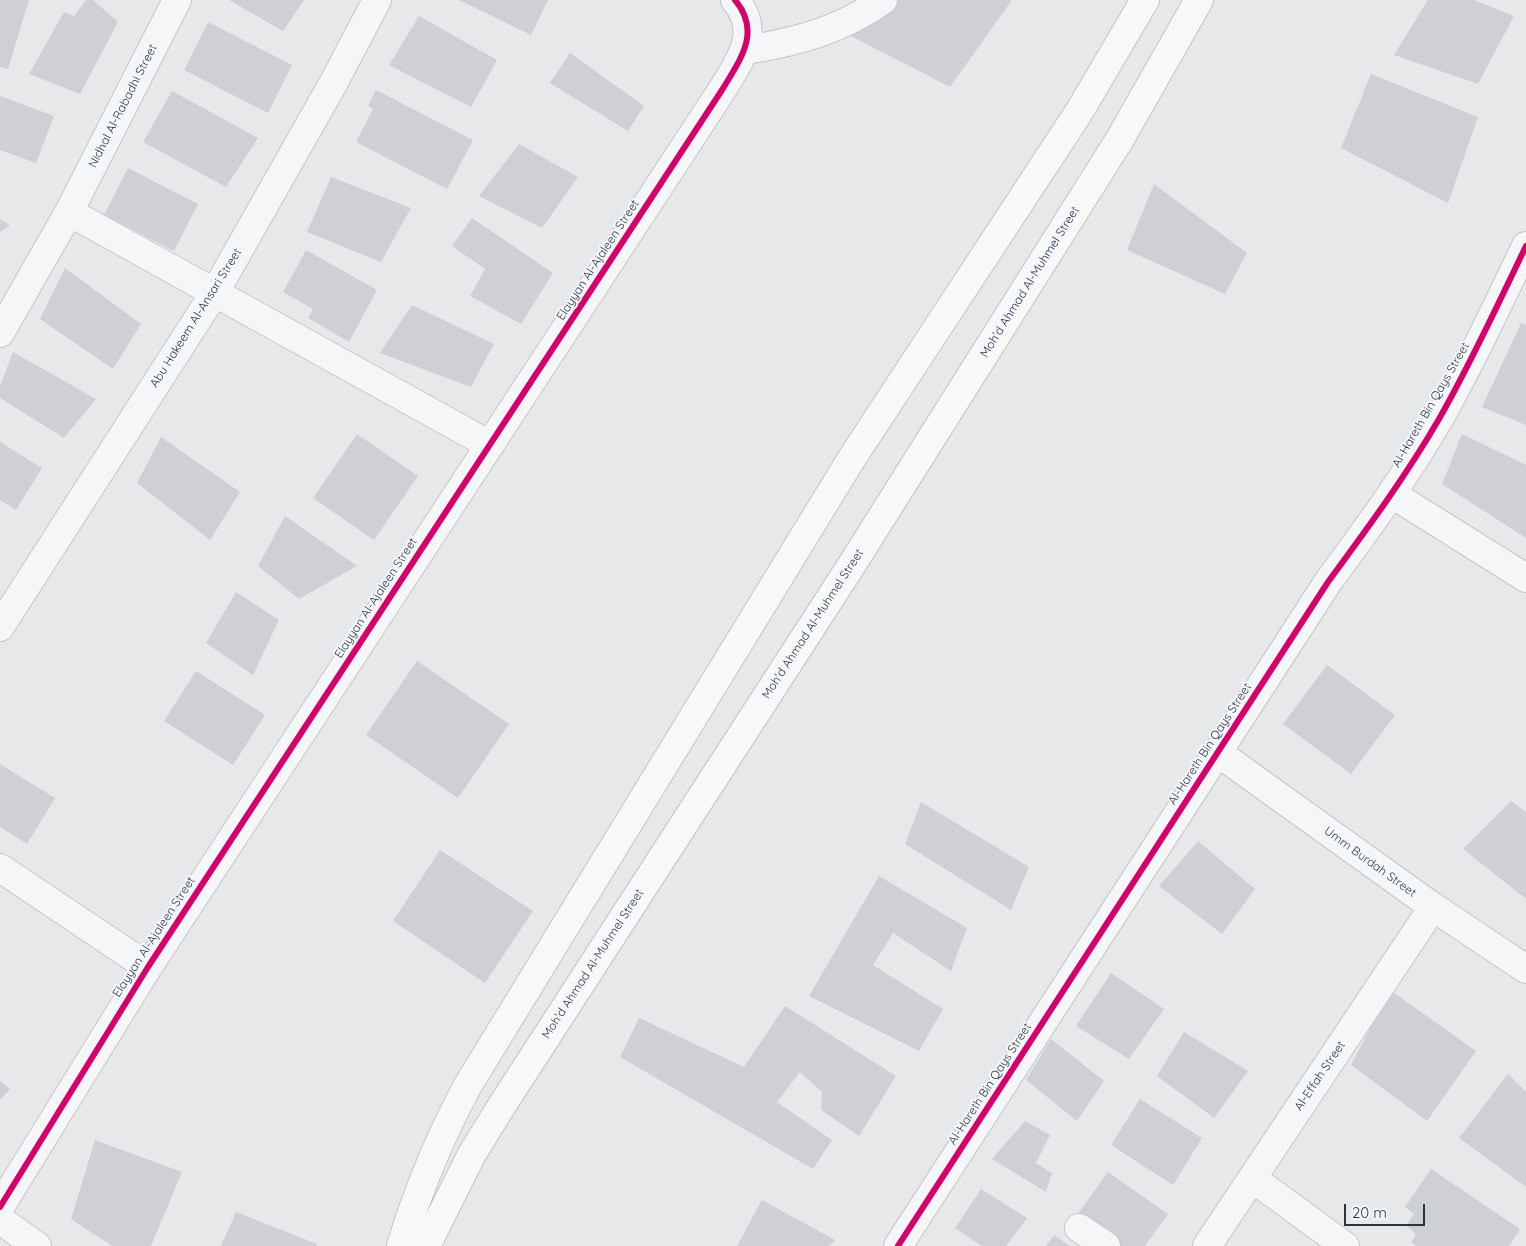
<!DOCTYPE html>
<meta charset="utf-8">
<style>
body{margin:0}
#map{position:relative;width:1526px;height:1246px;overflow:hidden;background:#e6e8ea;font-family:Quicksand,sans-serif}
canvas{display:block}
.scale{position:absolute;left:1344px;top:1204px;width:81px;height:22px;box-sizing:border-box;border:2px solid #2b3445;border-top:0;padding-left:6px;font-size:15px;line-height:18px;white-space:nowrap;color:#2b3445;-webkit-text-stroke:4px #f4f6f9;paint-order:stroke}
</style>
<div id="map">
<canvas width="1526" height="1246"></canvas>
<div class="scale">20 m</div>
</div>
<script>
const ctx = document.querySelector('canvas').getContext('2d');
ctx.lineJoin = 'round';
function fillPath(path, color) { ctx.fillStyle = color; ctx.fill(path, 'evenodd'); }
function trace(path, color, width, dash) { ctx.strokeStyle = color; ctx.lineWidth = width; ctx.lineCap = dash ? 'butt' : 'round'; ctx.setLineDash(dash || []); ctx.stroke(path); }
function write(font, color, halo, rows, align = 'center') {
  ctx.font = font + ' Quicksand,sans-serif'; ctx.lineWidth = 4; ctx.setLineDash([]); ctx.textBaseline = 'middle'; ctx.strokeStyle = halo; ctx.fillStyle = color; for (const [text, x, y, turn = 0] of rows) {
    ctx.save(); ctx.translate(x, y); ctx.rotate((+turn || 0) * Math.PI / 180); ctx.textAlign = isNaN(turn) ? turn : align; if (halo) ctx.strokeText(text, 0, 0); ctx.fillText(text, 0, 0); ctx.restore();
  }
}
fillPath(new Path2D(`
 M0,0H29L8,69L0,67Z
 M86,0H93L118,22L80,94L29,74L64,12L74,16Z
 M229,0H304L283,31Z
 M459,0H548L531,35Z
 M898,0H1012L950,87L851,36Z
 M1428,0H1474L1514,16L1478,84L1394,55Z
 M419,16L497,60L471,107L389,65Z
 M208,22L292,65L268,113L184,70Z
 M570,53L644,106L628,131L550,83Z
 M1371,74L1478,117L1448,203L1341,148Z
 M376,90L473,140L447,189L356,142L373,109L368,106Z
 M172,91L258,138L226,187L143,142Z
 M0,96L54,116L36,163L0,150Z
 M519,144L578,177L542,228L479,196Z
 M128,168L198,204L174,251L104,215Z
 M331,177L411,208L381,262L307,232Z
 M1154,184L1247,253L1225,294L1127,250Z
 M472,218L553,273L521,324L470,296L485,269L452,246Z
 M0,219L10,225L0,232Z
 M306,250L377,290L349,342L308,318L313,309L283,292Z
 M65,268L141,324L113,369L40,319Z
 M412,305L494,344L471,387L380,353Z
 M1521,323L1526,325V425L1482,407Z
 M13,352L96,399L64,438L0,398V386Z
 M357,434L418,476L374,540L313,498Z
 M1462,434L1526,465V538L1442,484Z
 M161,437L240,492L210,540L137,483Z
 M0,442L42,468L16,510L0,500Z
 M285,516L357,566L299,599L258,566Z
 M236,592L279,620L253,675L206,643Z
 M417,661L509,724L458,798L366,735Z
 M1327,665L1395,715L1351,774L1283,724Z
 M196,671L265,715L233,765L164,721Z
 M0,764L55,798L27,844L0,827Z
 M1511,801L1526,812V899L1463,849Z
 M921,802L1029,867L1011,910L905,844Z
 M1198,841L1255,889L1222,934L1159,886Z
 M440,850L533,911L485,983L393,921Z
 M879,876L967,928L951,971L893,933L873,965L943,1009L919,1051L809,996Z
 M1111,973L1164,1009L1129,1059L1076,1026Z
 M1390,990L1476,1051L1427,1121L1351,1065Z
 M785,1006L896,1076L859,1136L821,1110L822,1092L800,1072L777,1102L832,1140L813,1169L620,1057L639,1018L744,1067Z
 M1184,1032L1248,1071L1214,1118L1157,1076Z
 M1051,1039L1104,1081L1077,1121L1026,1080Z
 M1508,1074L1526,1092V1187L1459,1138Z
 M0,1081L10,1089L0,1100Z
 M1140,1099L1202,1138L1173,1185L1111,1145Z
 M1025,1121L1050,1135L1036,1163L1052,1173L1046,1192L992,1159Z
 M95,1140L182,1172L151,1246H112L71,1219Z
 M1431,1169L1520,1229L1509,1246H1416L1411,1242L1416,1234L1406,1226L1414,1214L1405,1207Z
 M1108,1172L1168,1214L1145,1246H1114L1075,1218Z
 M981,1189L1027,1218L1006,1246H982L955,1228Z
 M762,1200L835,1240L829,1246H737Z
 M236,1212L317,1244L316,1246H221Z
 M1054,1235L1070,1246H1046Z`), '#ced0d3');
const minor = new Path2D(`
 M746,50C796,42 842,30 883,0
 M69,212L490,445
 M0,333L69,212L177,0
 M1392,494L1526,578
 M0,627L215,292L334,82L377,0
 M1217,752L1433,907L1526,969
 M0,868L148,967
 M1252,1178L1345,1246
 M0,1207L148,967L722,90C740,60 762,32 735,0
 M0,1220L37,1246
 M1079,1228L1106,1246
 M898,1246L1328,582C1367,529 1406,476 1439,419C1471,363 1498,304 1526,246
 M1207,1246L1433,907`);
const major = new Path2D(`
 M401,1246C418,1190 440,1137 468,1085L852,458L1079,112L1145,0
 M426,1246L472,1154L499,1110L851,566L1120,139L1199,0`);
trace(minor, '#c4c6c8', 30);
trace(major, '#c2c5c8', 30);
trace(minor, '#f5f6f7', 28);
trace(major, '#f8f8f8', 28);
trace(new Path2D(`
 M0,1207L148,967L722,90C740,60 762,32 735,0
 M898,1246L1328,582C1367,529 1406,476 1439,419C1471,363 1498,304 1526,246`), '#d6006c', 6);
write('12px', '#2b3445', '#f4f6f9', [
 ["Nidhal Al-Rabadhi Street",123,106,-63],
 ["Elayyan Al-Ajaleen Street",598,260,-57],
 ["Moh’d Ahmad Al-Muhmel Street",1030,282,-58],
 ["Abu Hakeem Al-Ansari Street",196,318,-58],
 ["Al-Hareth Bin Qays Street",1431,405,-60],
 ["Elayyan Al-Ajaleen Street",376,598,-57],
 ["Moh’d Ahmad Al-Muhmel Street",813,624,-57],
 ["Al-Hareth Bin Qays Street",1210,744,-57],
 ["Umm Burdah Street",1370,862,36],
 ["Elayyan Al-Ajaleen Street",154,937,-57],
 ["Moh’d Ahmad Al-Muhmel Street",593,964,-57],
 ["Al-Effah Street",1320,1076,-56],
 ["Al-Hareth Bin Qays Street",990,1084,-57]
]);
</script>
